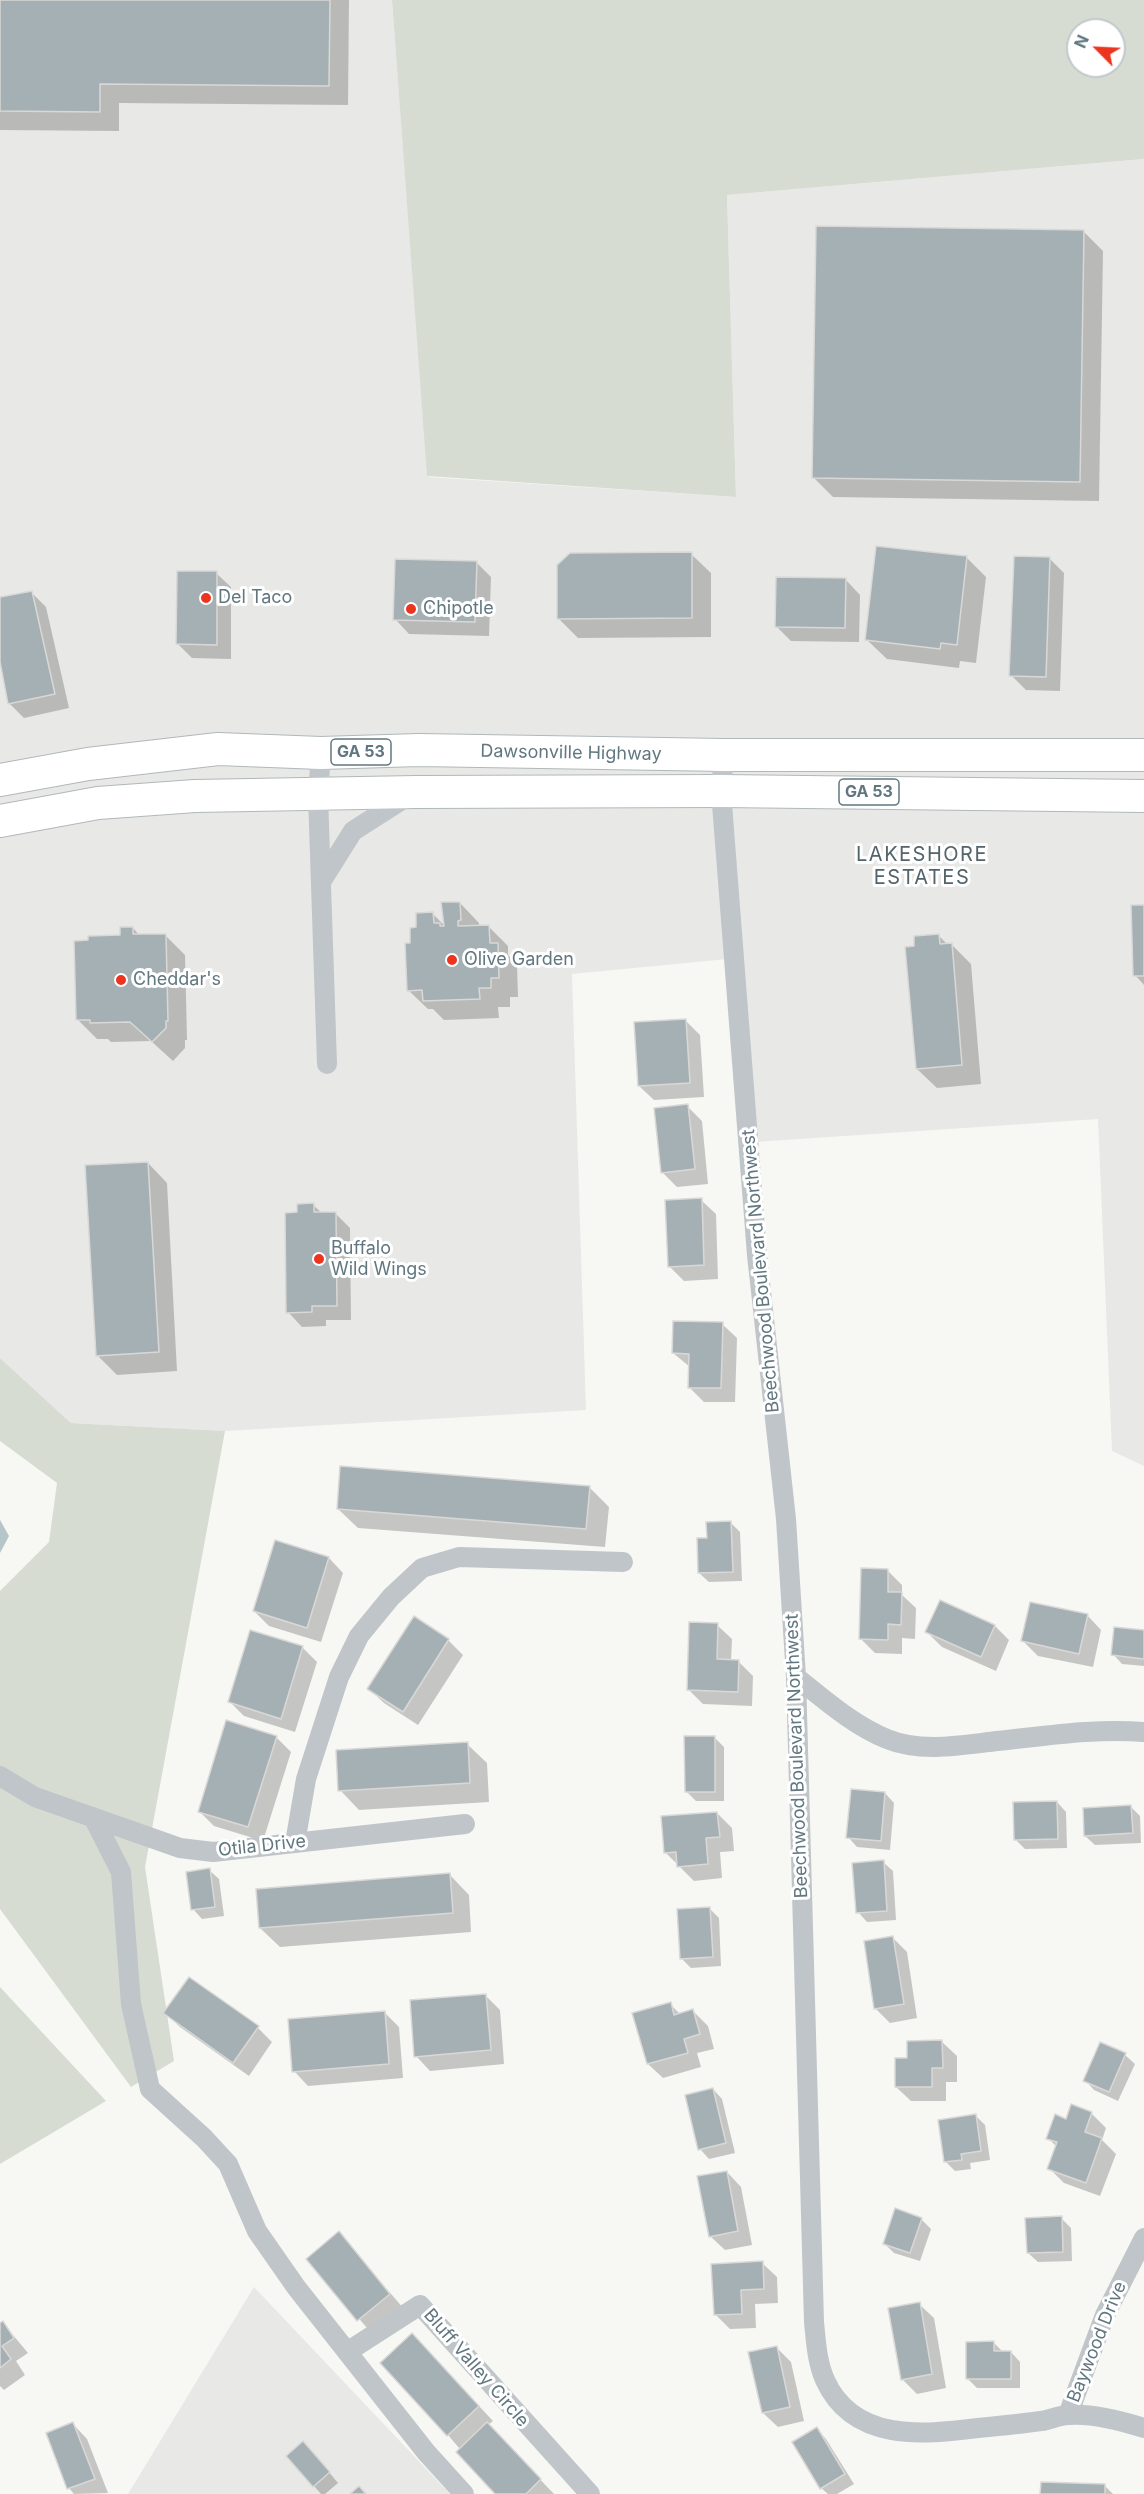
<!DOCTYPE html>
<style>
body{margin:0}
#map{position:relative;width:1144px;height:2494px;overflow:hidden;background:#f7f7f4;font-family:Inter,sans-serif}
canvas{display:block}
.north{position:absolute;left:1066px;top:18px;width:60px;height:60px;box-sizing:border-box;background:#fff;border:2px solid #c0c9cc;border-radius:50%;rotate:294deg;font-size:16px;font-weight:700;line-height:24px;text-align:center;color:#617780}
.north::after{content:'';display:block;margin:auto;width:21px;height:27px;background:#ec341f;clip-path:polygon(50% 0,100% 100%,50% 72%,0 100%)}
</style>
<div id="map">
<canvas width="1144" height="2494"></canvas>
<div class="north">N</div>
</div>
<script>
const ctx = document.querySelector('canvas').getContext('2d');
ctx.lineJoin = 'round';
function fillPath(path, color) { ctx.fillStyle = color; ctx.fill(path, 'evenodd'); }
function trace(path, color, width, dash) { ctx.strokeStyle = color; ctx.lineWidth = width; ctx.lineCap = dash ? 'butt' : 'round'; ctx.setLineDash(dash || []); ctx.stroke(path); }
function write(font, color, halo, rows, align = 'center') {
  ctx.font = font + ' Inter,sans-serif'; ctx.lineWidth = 6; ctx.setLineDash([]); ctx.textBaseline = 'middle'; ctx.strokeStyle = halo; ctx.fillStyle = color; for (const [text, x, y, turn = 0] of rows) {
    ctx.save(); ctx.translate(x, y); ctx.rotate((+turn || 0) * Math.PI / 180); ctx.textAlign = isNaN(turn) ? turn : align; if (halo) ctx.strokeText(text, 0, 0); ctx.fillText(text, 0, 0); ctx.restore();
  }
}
fillPath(new Path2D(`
 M0,0H392L428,477L736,497L727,195L1144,159V1466L1112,1451L1098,1119L755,1142L738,958L572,974L586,1410L225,1431L71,1423L0,1358Z
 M254,2287L450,2494H128Z`), '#e8e8e7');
fillPath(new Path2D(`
 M392,0H1144V159L727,195L736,497L427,476ZM1078,30H1114V66H1078Z
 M0,1358L71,1423L225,1431L145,1867L174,2061L131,2087L0,1909V1591L49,1542L57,1483L0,1441Z
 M0,1987L106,2101L0,2164Z`), '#d7dcd3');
fillPath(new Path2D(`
 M0,1520L9,1536L0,1553Z`), '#b5c5c8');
fillPath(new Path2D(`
 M0,0H349L348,105L119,103V131L0,130Z
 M1084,232L1103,251L1099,501L833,497L813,477Z
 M691,554L711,573V637L578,638L558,618Z
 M967,558L986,577L976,663L960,661L959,668L887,659L867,640Z
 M1049,558L1064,573L1060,691L1026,690L1011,675Z
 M476,562L491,577L489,636L409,634L395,619Z
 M216,573L231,587V659L192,658L178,644Z
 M846,580L860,595L859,642L791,641L776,626Z
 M31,592L46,607L69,708L24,718L9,703L0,658V599Z
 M460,903L479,923V926H488L508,946V955L517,964L518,997H510V1007H498L499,1018L444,1020L433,1009H428L408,990L412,944L418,929L433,914L446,927Z
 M1144,906V985L1135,975Z
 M133,928L140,936L165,935L185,955L187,1040H185V1048L173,1061L151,1041L111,1042L108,1039H97L77,1019L122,936Z
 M939,936L948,945L951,944L971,964L981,1084L937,1088L917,1069L916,947Z
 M685,1020L700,1035L704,1097L654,1100L639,1086Z
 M687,1106L702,1121L708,1184L677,1187L662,1172Z
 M148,1163L167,1183L177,1371L117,1375L97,1355Z
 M701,1200L716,1214L718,1279L684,1281L669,1266Z
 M313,1205L322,1213H335L350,1228L351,1320H326V1326L302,1327L288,1312L299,1214Z
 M722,1324L737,1338L735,1402H704L689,1387L690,1367L673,1353Z
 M589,1487L609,1507L605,1547L358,1528L338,1509Z
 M731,1523L740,1532L742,1581L709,1582L699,1573L708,1539Z
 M329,1558L343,1573L321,1642L269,1626L254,1611Z
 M887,1570L902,1585V1595L916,1608L915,1639L902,1638V1654L875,1653L861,1639Z
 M1087,1615L1101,1630L1093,1667L1038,1656L1023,1641Z
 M414,1618L448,1640L463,1655L418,1725L384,1703L369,1689Z
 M717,1625L732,1639L731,1661H738L753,1676L752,1706L703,1704L688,1689Z
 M995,1626L1009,1640L996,1671L942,1647L927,1632Z
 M251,1632L303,1648L317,1662L295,1732L244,1716L230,1702Z
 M1144,1632V1666L1122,1664L1113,1654Z
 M276,1737L291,1752L263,1841L214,1826L199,1811Z
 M714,1737L724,1747V1801H696L686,1791Z
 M467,1744L487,1763L489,1802L359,1810L340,1790Z
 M885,1793L894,1803L890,1850L857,1847L848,1837Z
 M1057,1802L1066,1812L1067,1848L1025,1849L1016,1840Z
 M1131,1807L1140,1816L1141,1843L1095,1845L1085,1836Z
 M717,1813L732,1828L734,1851L720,1852L722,1878L694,1881L665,1852Z
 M883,1862L893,1871L896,1920L867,1922L858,1912Z
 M209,1870L219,1879L224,1916L202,1919L193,1909Z
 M450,1875L469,1895L471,1932L280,1947L260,1928Z
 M709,1908L719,1918L721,1966L691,1968L681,1958Z
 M893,1938L907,1952L917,2018L890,2023L875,2008Z
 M486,1996L500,2010L504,2064L430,2071L416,2056Z
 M670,2004L681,2015L693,2011L708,2026L714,2049L697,2053L701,2067L663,2078L648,2064Z
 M384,2012L399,2027L403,2078L308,2086L294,2071Z
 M165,2013L258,2028L272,2042L249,2076L180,2027Z
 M942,2042L957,2056V2082H946V2101H911L896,2087L909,2060Z
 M1125,2055L1135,2064L1118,2101L1094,2090L1085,2080Z
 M713,2089L722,2099L735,2153L709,2159L700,2149Z
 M1091,2113L1106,2128L1102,2140L1116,2154L1100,2196L1064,2183L1049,2168L1057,2147L1048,2138L1067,2120Z
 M976,2116L985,2125L990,2160L970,2163L971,2169L955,2171L946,2162Z
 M727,2172L741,2187L752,2245L725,2250L710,2236Z
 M1061,2218L1071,2228L1072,2261L1038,2262L1028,2253Z
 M921,2219L931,2229L920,2261L894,2253L884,2243Z
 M339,2233L404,2309L373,2335L308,2259Z
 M762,2263L777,2277L778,2303L755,2304L756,2328L730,2329L715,2314Z
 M919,2304L934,2318L946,2388L917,2394L902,2379Z
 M3,2323L28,2353L16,2361L25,2375L4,2390L0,2386V2325Z
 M994,2343L1003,2352H1011L1020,2362V2388H977L967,2378Z
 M776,2347L791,2362L804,2421L778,2427L763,2413Z
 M426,2349L493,2421L488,2425L554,2494H498L448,2435Z
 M73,2424L87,2439L108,2493L74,2494L69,2488L48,2434Z
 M817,2429L826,2439L854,2484L837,2494H828L821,2488Z
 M313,2453L338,2483L325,2494H321L314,2486Z
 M1105,2486L1113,2494H1042Z`), '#0003');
const building = new Path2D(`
 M0,0H330L329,86L100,84V112L0,111Z
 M816,226L1084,230L1080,482L812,478Z
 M876,546L967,556L957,645L941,643L940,649L865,640Z
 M692,552V618L557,619V565L570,553Z
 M1014,556L1050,557L1046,677L1009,676Z
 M395,559L477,561L475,622L393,620Z
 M177,571H217V645L176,644Z
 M776,577L846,578L845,628L775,627Z
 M32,591L55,694L8,704L0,662V597Z
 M441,902H460L461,920L458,921V926L489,925L490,943H498L499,978H491V988H479L480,999L423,1001L422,990L407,991L405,943H410V928L416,927V913L433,912L434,923H440V926H444Z
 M1131,905H1144V976H1133Z
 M120,927H133V934H166L168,1021H166V1028L152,1042L130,1022L90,1023V1020H76L74,941L88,940V936L120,935Z
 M939,934L940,944L952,943L962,1065L916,1069L905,947L914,946V936Z
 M686,1019L690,1083L638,1086L634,1022Z
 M688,1104L695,1169L661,1173L654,1108Z
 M148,1162L159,1352L96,1356L85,1165Z
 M702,1198L704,1265L668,1267L665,1200Z
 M314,1203V1212H336L337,1306H312V1312L286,1313L285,1213L297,1212V1204Z
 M673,1321L723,1322L721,1388H688L689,1354L672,1353Z
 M340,1466L590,1486L586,1529L337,1509Z
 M731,1521L733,1572L698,1573L697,1538H707L706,1522Z
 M275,1540L329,1557L307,1628L253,1611Z
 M861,1568L888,1569V1592H902L901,1625L888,1624V1640L859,1639Z
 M940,1600L995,1625L981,1657L925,1632Z
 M1030,1602L1088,1614L1079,1654L1021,1641Z
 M414,1616L449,1639L403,1712L367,1689Z
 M689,1622L718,1623L717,1659L739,1660L738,1692L687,1690Z
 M1114,1627L1144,1630V1659L1111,1655Z
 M250,1630L303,1646L281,1719L228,1702Z
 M226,1720L277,1736L248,1827L198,1812Z
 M684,1736H715V1792H685Z
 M468,1742L470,1783L338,1791L336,1750Z
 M851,1789L885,1792L881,1841L846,1838Z
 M1057,1801L1058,1839L1014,1840L1013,1802Z
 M1131,1805L1133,1833L1084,1836L1083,1808Z
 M717,1812L720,1837L706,1838L708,1864L677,1867L676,1852L664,1853L661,1816Z
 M884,1860L887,1911L856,1913L852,1863Z
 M210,1868L215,1907L191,1910L186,1872Z
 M450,1873L453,1913L259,1928L256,1889Z
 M710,1907L713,1957L680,1959L677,1909Z
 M893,1936L904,2004L874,2009L864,1941Z
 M189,1977L259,2026L233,2063L163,2013Z
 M486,1994L491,2050L414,2057L410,2000Z
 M671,2002L674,2015L693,2009L700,2034L684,2039L688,2053L647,2064L632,2013Z
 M385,2011L389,2064L292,2072L288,2019Z
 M942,2040L943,2068H932V2087H895V2058H907V2041Z
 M1100,2042L1126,2053L1109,2092L1083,2081Z
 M713,2088L726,2143L698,2150L685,2095Z
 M1071,2104L1092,2112L1085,2132L1102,2138L1086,2183L1047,2169L1057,2142L1046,2139L1055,2114L1066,2119Z
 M976,2114L981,2151L961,2154L962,2160L944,2162L938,2120Z
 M727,2171L738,2231L709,2237L697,2176Z
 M895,2208L922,2218L910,2253L883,2244Z
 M1062,2216L1063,2252L1027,2253L1025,2218Z
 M339,2231L390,2294L357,2321L306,2259Z
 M763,2261L764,2289L741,2290L742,2314L714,2315L711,2264Z
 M920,2302L932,2374L901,2380L888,2308Z
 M3,2321L14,2338L2,2346L11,2359L0,2368V2323Z
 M412,2333L479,2406L447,2436L380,2363Z
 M994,2341V2351H1011V2379H966V2342Z
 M777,2346L790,2407L762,2413L748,2352Z
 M73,2422L95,2479L67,2489L46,2433Z
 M487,2422L541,2479L526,2494H495L456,2452Z
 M817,2427L845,2474L820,2489L792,2442Z
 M303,2441L330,2472L313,2487L286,2456Z
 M1041,2482L1105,2484V2494H1040Z
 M359,2486L366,2494H350Z`);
fillPath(building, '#a4b0b4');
trace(building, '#d9d8d6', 1.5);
const primary = new Path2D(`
 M0,780L88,764L218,749L321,753L419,750L724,755H1144
 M0,821L98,803L195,796L416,792L721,791L1144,796`);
trace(primary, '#b1b8ba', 34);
trace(new Path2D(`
 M321,753L318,795L327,1064
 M724,755L721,791L757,1255L786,1519L796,1677L814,2322C816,2342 817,2362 825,2380C853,2442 922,2435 978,2428C999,2426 1020,2424 1041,2421C1050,2420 1059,2415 1068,2415C1091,2413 1122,2421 1144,2428
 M321,882L353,831L408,796
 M796,1677C825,1700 853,1725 887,1739C921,1753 963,1745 997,1741C1046,1736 1095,1728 1144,1732
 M0,1776L35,1797L180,1848L213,1852L465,1824
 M93,1817L121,1872L131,2004L150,2089L204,2138L228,2164L257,2231L296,2287L426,2452L464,2494
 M295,1843L306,1779L339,1677L359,1636L391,1597L422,1568L459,1557L623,1562
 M347,2352L420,2305L590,2494
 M1068,2415L1105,2315L1144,2238`), '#bfc5c8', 20);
trace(primary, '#fff', 32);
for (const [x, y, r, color] of [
 [206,598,6,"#ec341f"],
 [411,609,6,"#ec341f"],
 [452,960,6,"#ec341f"],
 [121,980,6,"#ec341f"],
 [319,1259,6,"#ec341f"]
]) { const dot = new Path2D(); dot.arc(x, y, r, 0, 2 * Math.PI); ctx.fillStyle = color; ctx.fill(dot); trace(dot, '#fff', 2); }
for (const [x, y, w] of [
 [361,752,60],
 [869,792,60]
]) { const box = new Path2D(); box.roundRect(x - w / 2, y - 13, w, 26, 4.5); ctx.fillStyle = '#fff'; ctx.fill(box); trace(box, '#617780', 1.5); }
write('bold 16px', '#617780', null, [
 ["GA 53",361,752],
 ["GA 53",869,792]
]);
write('18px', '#617780', '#fff', [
 ["Del Taco",218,598],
 ["Chipotle",423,609],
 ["Olive Garden",464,960],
 ["Cheddar's",133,980],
 ["Buffalo",331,1249],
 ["Wild Wings",331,1270]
], 'left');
write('18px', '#617780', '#fff', [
 ["Dawsonville Highway",571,753,1],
 ["Beechwood Boulevard Northwest",761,1271,-95],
 ["Beechwood Boulevard Northwest",797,1756,-92],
 ["Otila Drive",262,1846,-6],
 ["Baywood Drive",1097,2342,-68],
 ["Bluff Valley Circle",476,2368,49]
]);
ctx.letterSpacing = '1.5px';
write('20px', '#53646b', '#fff', [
 ["LAKESHORE",922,855],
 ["ESTATES",922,878]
]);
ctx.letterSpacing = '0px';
</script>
